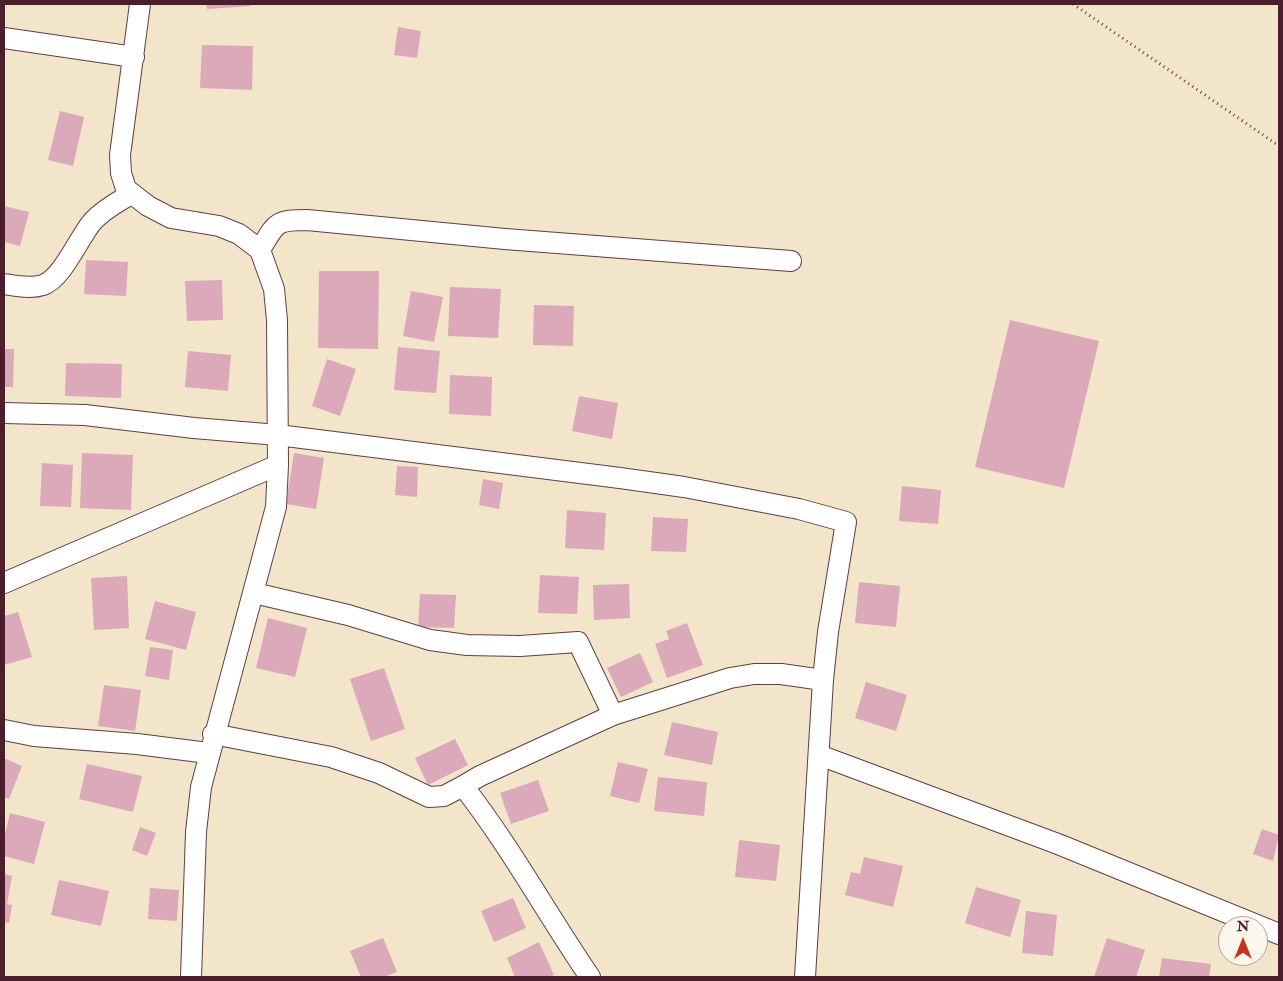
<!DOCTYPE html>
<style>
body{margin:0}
#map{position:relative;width:1283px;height:981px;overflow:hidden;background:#f2e5ca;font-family:"IM FELL Double Pica",serif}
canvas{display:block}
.frame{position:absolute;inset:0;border:5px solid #4a1f2b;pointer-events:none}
.north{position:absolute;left:1218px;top:916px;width:50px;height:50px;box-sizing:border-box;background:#fbf7ec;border:1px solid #b4a19f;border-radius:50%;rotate:0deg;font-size:14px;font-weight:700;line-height:20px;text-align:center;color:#4a1f2b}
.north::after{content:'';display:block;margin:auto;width:18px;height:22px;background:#c8321e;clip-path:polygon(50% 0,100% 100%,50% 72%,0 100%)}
</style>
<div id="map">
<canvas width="1283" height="981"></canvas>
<div class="frame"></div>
<div class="north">N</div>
</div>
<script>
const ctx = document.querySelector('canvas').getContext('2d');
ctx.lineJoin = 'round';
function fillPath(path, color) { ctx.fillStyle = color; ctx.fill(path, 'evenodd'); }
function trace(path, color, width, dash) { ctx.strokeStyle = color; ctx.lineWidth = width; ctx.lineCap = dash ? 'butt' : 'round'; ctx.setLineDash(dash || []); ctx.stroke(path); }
fillPath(new Path2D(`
 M206,4H251V6L207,9Z
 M398,27L421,31L417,58L394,55Z
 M202,45L253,46L252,90L200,88Z
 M60,111L84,117L73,166L48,160Z
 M4,206L29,212L20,246L4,242Z
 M86,260L128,262L126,296L84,294Z
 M319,271H379L378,349L318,348Z
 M222,280L223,320L187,321L185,281Z
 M450,287L501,289L498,338L448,336Z
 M411,291L443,297L434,342L403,336Z
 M534,305L574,306L573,346L533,345Z
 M1010,320L1099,341L1064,488L975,467Z
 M398,347L440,351L436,393L394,390Z
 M4,349H14L13,387H4Z
 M188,351L231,355L228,391L185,387Z
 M327,359L356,369L340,416L312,406Z
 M66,363L122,364L121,398L65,396Z
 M450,375L492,377L491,416L449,414Z
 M579,396L618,403L612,439L572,431Z
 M82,453L133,455L131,510L80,508Z
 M294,453L324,458L316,509L286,504Z
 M42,463L73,465L71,507L40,506Z
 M397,466L418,467L417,497L395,495Z
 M483,479L503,483L499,509L479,505Z
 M902,486L941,490L938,524L899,521Z
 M567,510L606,513L604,550L565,548Z
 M653,517L688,519L686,552L651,551Z
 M540,575L579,577L577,614L538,613Z
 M127,576L129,628L94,630L91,578Z
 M859,582L900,586L896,627L855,623Z
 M629,584L630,618L594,620L593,585Z
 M420,594L456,595L454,628L418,627Z
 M155,601L196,612L186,650L145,639Z
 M18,612L32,657L4,665V616Z
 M268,618L307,628L295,677L256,668Z
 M687,623L703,665L667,678L655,644L669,639L666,631Z
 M150,647L173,650L169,680L145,676Z
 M640,653L653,682L621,697L607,668Z
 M384,668L405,729L371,741L350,679Z
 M866,682L907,695L896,731L855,718Z
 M104,685L141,690L135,731L98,726Z
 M672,722L718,732L712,765L664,755Z
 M455,739L468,765L428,785L415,758Z
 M4,758L22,766L9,799L4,797Z
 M618,762L648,769L639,803L610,796Z
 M87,764L142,776L133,812L79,799Z
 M658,777L707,782L704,816L654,811Z
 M538,780L549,811L511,824L500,793Z
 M10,813L45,822L34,864L4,856V838Z
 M140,827L156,833L147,856L132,850Z
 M1262,829L1279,835L1273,861L1253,854Z
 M739,840L780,845L776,881L735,877Z
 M864,857L903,866L893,907L845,895L851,872L860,874Z
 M4,874L12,876L7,904L12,905L9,923L4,922Z
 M59,880L109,891L101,926L51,915Z
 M976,887L1021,900L1010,937L965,923Z
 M150,888L179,890L177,921L148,919Z
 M513,898L526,928L494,942L481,911Z
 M1026,911L1057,915L1053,956L1022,953Z
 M383,938L397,972L384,977H361L350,951Z
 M1107,938L1145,950L1136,977H1094Z
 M539,942L554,975L549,977H515L507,958Z
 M1162,958L1211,964L1209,977H1159Z`), '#dba9b9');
const street = new Path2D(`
 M140,4L120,155L121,173L126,189L148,206L171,218L219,226L239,234L260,250L274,289L277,320L278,465L276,507L201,787L196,832L191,977
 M4,38L134,57
 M260,250C276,223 275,220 307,220L505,239L791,261
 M4,284C16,286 31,289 43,285C63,278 79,237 93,221C104,209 118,202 131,194
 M4,413L85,415L194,428L278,435L620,478L684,487L799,509L846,522L828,632L823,680L805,977
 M4,583L278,465
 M254,593L348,615L430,640L467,645L520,646L578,642L613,715
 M4,730L34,736L137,744L208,753
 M213,734L331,757L379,773L429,797L444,796L463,786C510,846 547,914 590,977
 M819,755L1058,844L1279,934
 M463,786L480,776L613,715L730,678L754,674H781L823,680`);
trace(street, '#633d43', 22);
trace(new Path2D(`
 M1073,4L1279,146`), '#633d43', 3, [1, 4]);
trace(street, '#fff', 20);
</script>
